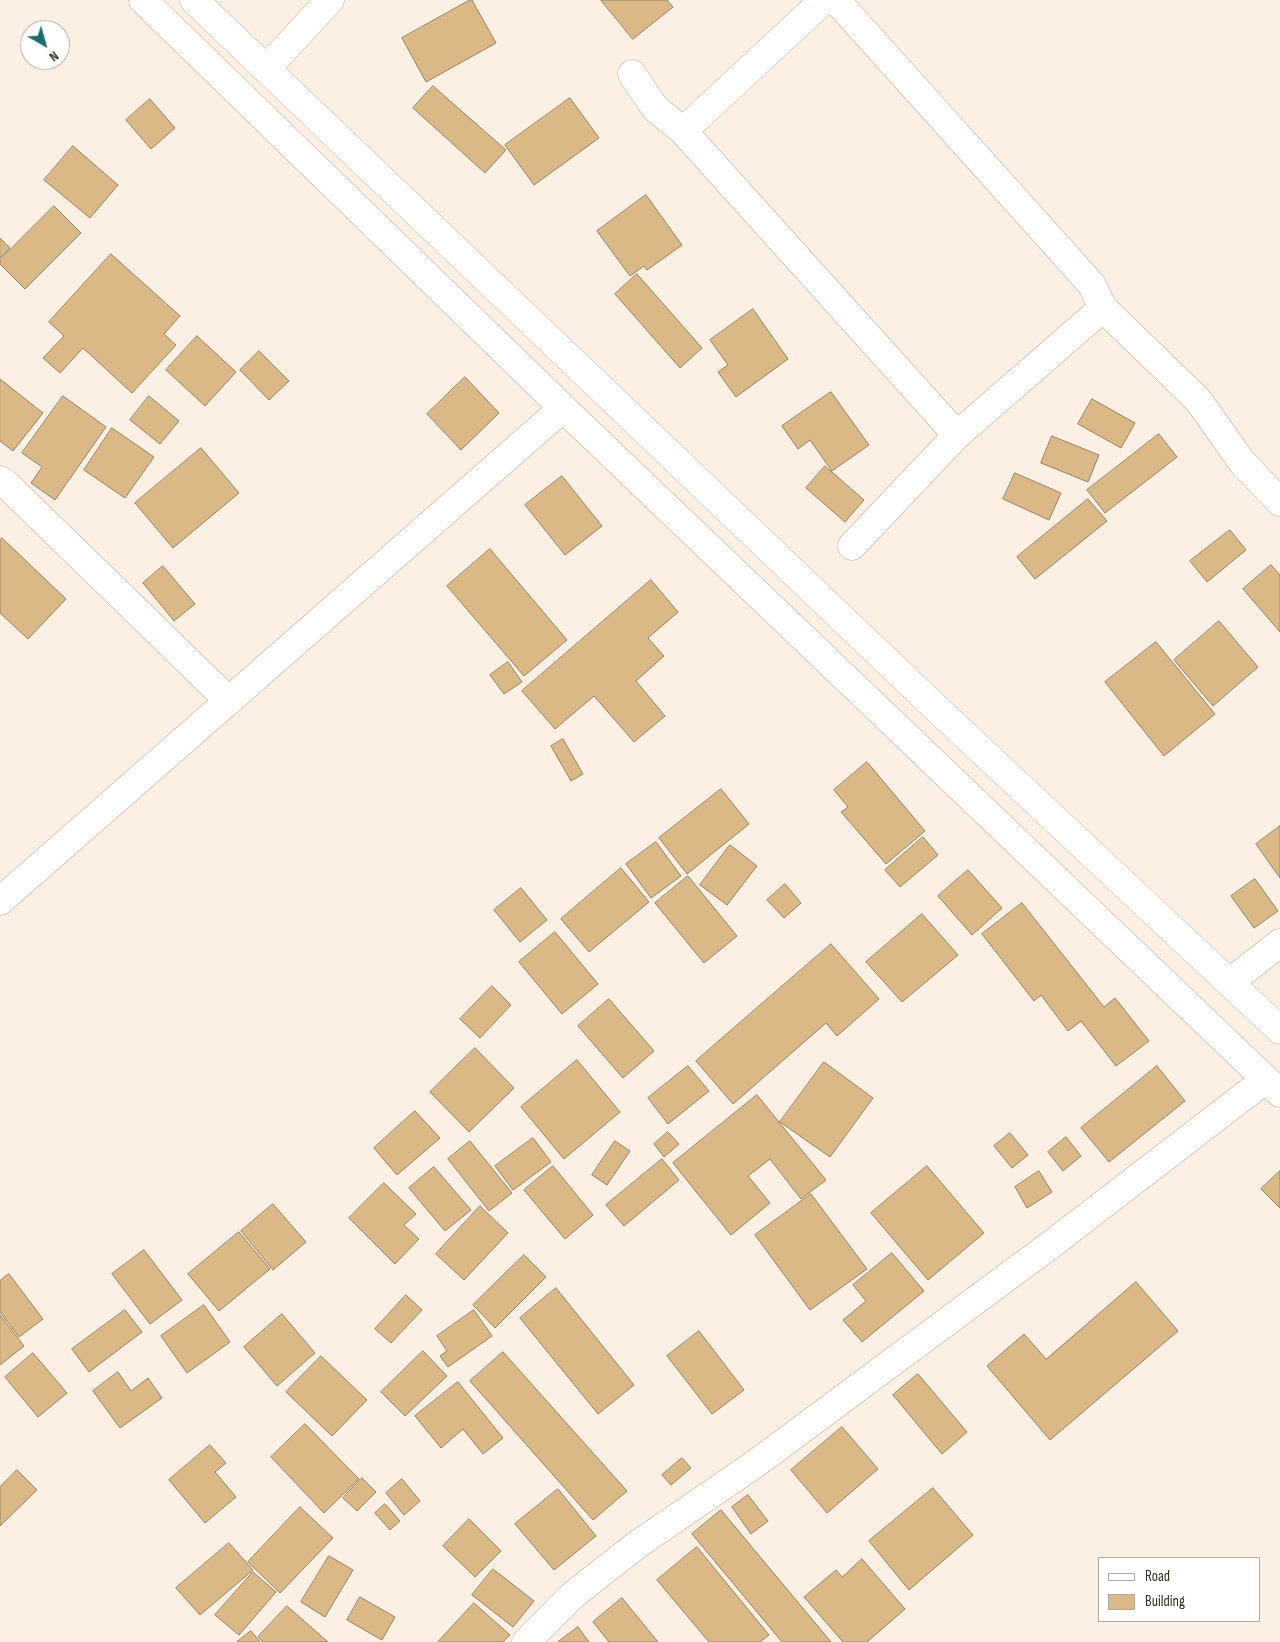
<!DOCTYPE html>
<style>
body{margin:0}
#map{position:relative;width:1280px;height:1642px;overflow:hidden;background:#fcf0e5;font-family:"Sofia Sans Condensed",sans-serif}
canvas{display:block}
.legend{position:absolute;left:1098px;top:1557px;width:162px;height:65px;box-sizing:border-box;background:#fff;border:1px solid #aeaaa5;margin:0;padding:6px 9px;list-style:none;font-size:15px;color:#342a1f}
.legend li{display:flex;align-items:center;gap:10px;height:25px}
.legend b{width:25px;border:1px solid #aeaaa5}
.north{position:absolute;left:20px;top:20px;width:50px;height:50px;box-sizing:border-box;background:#fff;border:1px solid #aeaaa5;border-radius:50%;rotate:142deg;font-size:14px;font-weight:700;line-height:20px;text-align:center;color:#342a1f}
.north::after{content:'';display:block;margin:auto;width:18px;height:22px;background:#206c6d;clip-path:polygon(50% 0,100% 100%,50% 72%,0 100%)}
</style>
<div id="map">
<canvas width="1280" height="1642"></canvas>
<ul class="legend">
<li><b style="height:6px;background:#fff"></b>Road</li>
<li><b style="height:14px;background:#dbb987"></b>Building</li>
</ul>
<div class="north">N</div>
</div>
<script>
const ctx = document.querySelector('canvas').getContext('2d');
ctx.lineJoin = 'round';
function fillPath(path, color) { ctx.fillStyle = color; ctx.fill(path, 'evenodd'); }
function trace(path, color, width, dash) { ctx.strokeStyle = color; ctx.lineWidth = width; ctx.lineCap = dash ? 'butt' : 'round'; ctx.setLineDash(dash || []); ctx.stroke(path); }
const building = new Path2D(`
 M470,0H472L496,43L426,82L402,38Z
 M601,0H667L673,7L633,39Z
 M433,86L506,150L485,173L413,108Z
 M570,98L599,138L534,185L505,145Z
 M150,99L175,128L151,149L126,120Z
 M73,146L118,185L90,218L44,180Z
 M646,195L682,245L647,270L644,266L630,276L597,231Z
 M54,206L81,233L25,289L0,264V260Z
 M0,238L10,248L0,258Z
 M111,254L180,316L164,334L176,345L132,393L83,348L60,373L43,358L64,336L49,322Z
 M637,274L702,348L680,368L615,294Z
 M753,309L788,359L736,397L718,372L728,365L710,340Z
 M197,336L236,372L205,406L166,370Z
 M259,351L289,381L269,400L240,370Z
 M465,377L499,413L461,450L427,414Z
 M0,379L43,413L13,451L0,441Z
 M831,392L869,445L832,471L810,440L798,449L782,426Z
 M63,396L106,427L55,500L31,483L42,467L22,453Z
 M149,396L179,421L160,444L130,420Z
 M1092,399L1135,423L1121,448L1078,424Z
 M112,428L154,457L125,498L84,470Z
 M1159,434L1177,457L1105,513L1087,490Z
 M1052,436L1099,455L1088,482L1041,463Z
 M201,448L239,493L173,548L135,503Z
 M825,466L864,500L845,522L806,488Z
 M1015,473L1061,493L1049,520L1003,499Z
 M562,476L602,526L565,555L525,505Z
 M1088,499L1107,521L1035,579L1017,557Z
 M1230,530L1246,550L1207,582L1190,561Z
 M2,538L66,599L28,639L0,613V540Z
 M490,549L567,640L524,676L447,586Z
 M1271,565L1280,575V632L1243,589Z
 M163,566L195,604L174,621L143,583Z
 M651,580L678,612L648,638L664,656L636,681L665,716L634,742L594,696L555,729L522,691Z
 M1219,621L1258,667L1213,706L1174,660Z
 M1156,642L1215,714L1164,756L1105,682Z
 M508,662L522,682L504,694L490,675Z
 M563,739L583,774L571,781L551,746Z
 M867,762L925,831L886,864L841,812L848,807L834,790Z
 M721,789L749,824L687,874L659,838Z
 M1280,826V878L1256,844Z
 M923,837L938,855L900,887L885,870Z
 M656,842L681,876L651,898L626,864Z
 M730,845L757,866L727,905L700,885Z
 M621,868L649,902L589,952L561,919Z
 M968,870L1002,908L972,935L938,896Z
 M688,876L737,936L704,963L655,903Z
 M1255,879L1278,911L1254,928L1231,896Z
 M785,884L801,903L784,918L767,900Z
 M521,888L547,920L520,942L494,910Z
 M1022,903L1104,1007L1115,998L1149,1041L1116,1066L1081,1021L1068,1031L1041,995L1034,1001L982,934Z
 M922,914L958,955L902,1002L866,962Z
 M555,932L598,984L562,1014L519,962Z
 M831,944L879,999L837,1036L826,1023L733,1104L696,1061Z
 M492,986L511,1005L480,1038L460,1019Z
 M609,999L654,1051L623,1078L578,1026Z
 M475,1048L514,1088L469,1132L430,1092Z
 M577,1060L620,1112L564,1159L521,1107Z
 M824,1062L873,1098L830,1157L780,1122Z
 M688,1066L709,1091L668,1124L648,1098Z
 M1157,1066L1185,1101L1109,1162L1081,1128Z
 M757,1095L826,1180L801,1199L770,1159L748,1176L770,1203L731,1235L673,1163Z
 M415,1111L440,1138L397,1175L374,1148Z
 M668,1132L679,1144L664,1157L654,1144Z
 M1010,1133L1028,1155L1012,1168L994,1146Z
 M1066,1137L1081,1156L1063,1171L1048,1152Z
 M533,1138L551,1162L513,1190L495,1166Z
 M470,1141L512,1193L489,1211L448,1159Z
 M615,1141L630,1151L607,1185L592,1175Z
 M662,1159L679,1180L624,1226L606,1205Z
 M553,1166L593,1215L565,1239L524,1190Z
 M927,1166L984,1233L928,1280L871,1213Z
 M434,1167L471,1210L445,1231L409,1188Z
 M1039,1171L1052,1192L1027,1208L1015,1187Z
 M1280,1171V1208L1261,1189Z
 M384,1183L416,1214L404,1225L419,1239L395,1264L349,1218Z
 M811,1194L867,1269L810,1310L755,1235Z
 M273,1204L306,1242L273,1270L241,1231Z
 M480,1206L508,1233L464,1280L436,1254Z
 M239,1232L270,1269L219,1311L188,1274Z
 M144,1250L182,1300L150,1324L112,1274Z
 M892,1253L924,1291L862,1342L843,1320L866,1301L853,1285Z
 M524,1255L546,1277L495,1328L473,1305Z
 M9,1274L43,1319L19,1337L0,1312V1281Z
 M1136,1282L1178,1331L1050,1440L987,1366L1024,1334L1046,1359Z
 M556,1288L634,1385L598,1414L520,1318Z
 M406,1295L422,1310L391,1343L375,1329Z
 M204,1305L230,1342L187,1373L161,1336Z
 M125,1310L142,1332L89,1372L72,1349Z
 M474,1310L492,1336L448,1367L440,1356L447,1351L437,1336Z
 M282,1314L315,1353L277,1386L244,1347Z
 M0,1315L24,1346L0,1365Z
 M699,1331L744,1390L712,1414L667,1356Z
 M423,1351L447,1376L405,1416L381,1392Z
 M503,1352L627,1491L593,1520L470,1381Z
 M33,1353L67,1393L38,1417L5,1377Z
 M321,1356L367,1400L332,1436L286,1392Z
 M118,1372L131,1391L148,1378L162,1398L120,1428L93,1391Z
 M918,1374L967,1432L942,1454L893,1395Z
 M458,1382L503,1438L483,1454L463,1429L441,1448L415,1416Z
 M305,1424L359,1479L324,1513L271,1457Z
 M842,1427L878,1469L827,1513L791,1470Z
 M210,1445L226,1463L215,1472L236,1497L205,1523L169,1480Z
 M682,1458L691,1468L671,1485L662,1475Z
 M17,1470L37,1490L0,1526V1487Z
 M362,1478L376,1492L357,1511L343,1498Z
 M402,1479L420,1501L404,1515L386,1493Z
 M933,1488L973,1535L909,1590L869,1541Z
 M558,1489L596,1536L554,1570L515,1524Z
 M748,1495L768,1521L751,1534L732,1507Z
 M385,1504L400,1521L390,1530L375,1513Z
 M300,1507L333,1538L280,1593L248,1562Z
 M721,1510L831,1642H782L692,1534Z
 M469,1519L501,1551L475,1577L443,1546Z
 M229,1543L253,1570L200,1615L176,1588Z
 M697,1547L769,1635L760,1642H709L657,1580Z
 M329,1556L353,1570L325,1617L301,1602Z
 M862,1559L905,1609L867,1642H843L804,1597L836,1570L842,1577Z
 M493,1569L534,1601L513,1627L472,1595Z
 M253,1572L276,1592L239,1635L215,1615Z
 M360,1597L395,1617L382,1640L347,1620Z
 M622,1598L658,1642H609L593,1622Z
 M474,1603L510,1635L503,1642H438Z
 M287,1606L328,1642H263L258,1637Z
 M578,1627L589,1642H558Z
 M251,1631L260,1642H237Z`);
fillPath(building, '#dbb987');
trace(building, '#968365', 1);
const street = new Path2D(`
 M836,0L1092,285L1103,308L1198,400L1242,462L1280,502
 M266,69L330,0
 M632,74L655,108L683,131L957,435L1103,308
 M683,131L824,0
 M0,480L7,485L229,701
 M852,546L957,435
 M0,901L563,408
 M1230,982L1280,943
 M526,1642L573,1595L638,1544L755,1464L1053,1243L1265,1080`);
const secondary = new Path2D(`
 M143,0L563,408L1280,1093
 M194,0L936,708L1280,1030`);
trace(street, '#c7ac91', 29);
trace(secondary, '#c7ac91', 29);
trace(street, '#fff', 28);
trace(secondary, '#fff', 28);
</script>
